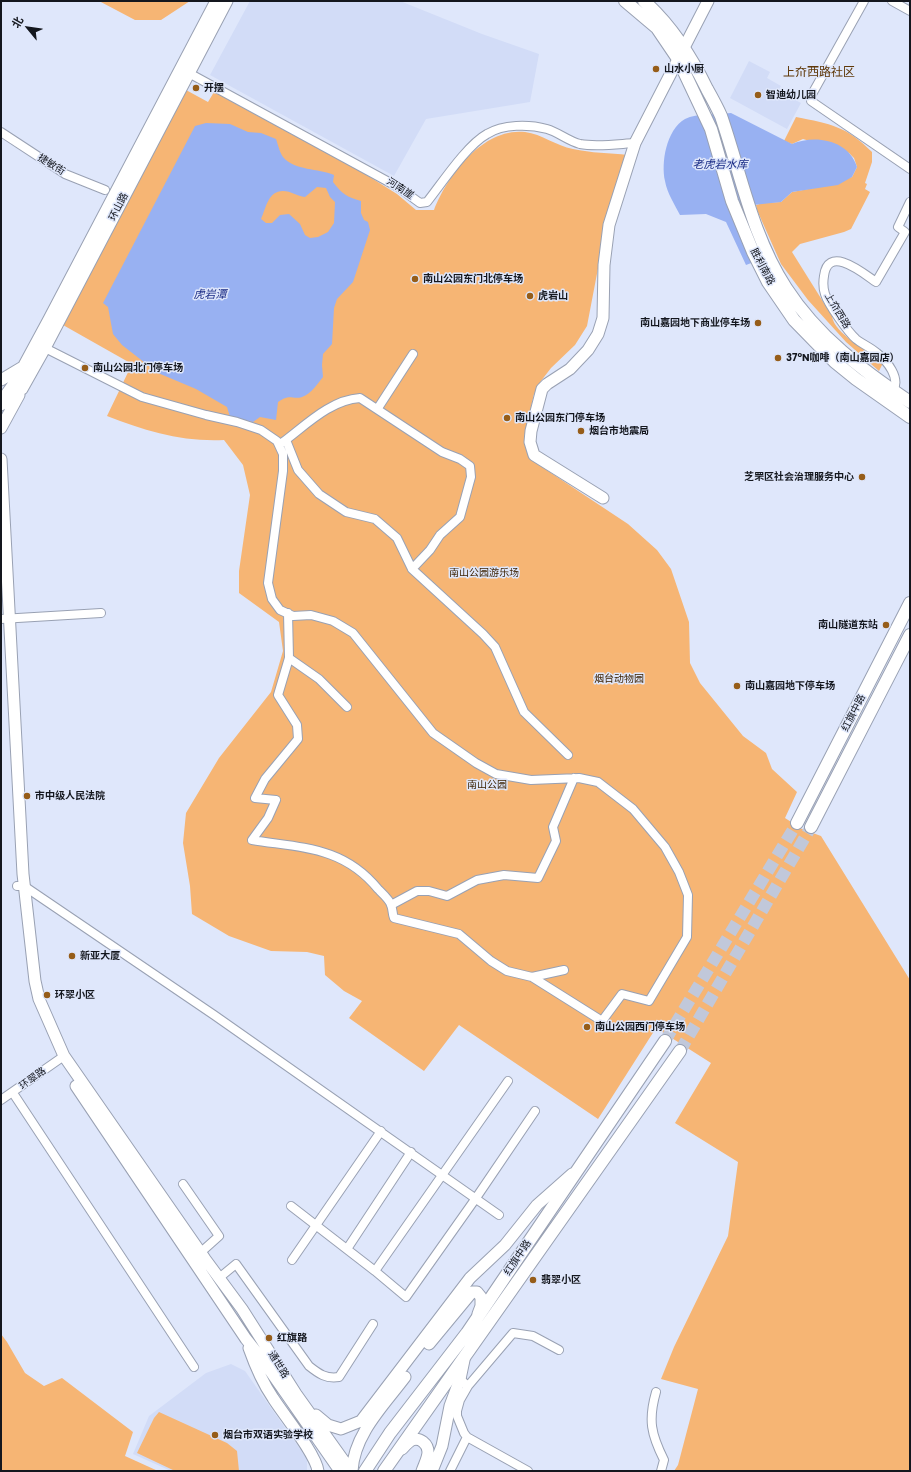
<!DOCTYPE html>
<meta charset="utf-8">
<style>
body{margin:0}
#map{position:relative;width:911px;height:1472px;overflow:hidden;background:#dfe7fb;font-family:Poppins,"Noto Sans SC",sans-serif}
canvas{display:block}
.frame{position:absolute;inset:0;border:2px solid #14171e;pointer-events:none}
.north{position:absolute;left:8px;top:8px;width:40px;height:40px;-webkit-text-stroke:3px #dfe7fb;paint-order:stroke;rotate:299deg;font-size:11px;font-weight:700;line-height:16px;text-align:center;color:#14171e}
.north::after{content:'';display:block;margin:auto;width:14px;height:18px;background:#14171e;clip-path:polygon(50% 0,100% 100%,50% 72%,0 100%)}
</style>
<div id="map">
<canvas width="911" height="1472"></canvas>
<div class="frame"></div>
<div class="north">北</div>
</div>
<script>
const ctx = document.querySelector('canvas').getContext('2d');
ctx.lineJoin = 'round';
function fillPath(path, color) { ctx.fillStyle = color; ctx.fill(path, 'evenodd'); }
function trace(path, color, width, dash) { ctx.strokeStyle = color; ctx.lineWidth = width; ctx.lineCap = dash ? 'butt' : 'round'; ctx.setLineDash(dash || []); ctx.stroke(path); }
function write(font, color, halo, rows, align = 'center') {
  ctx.font = font + ' Poppins,"Noto Sans SC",sans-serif'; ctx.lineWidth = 3; ctx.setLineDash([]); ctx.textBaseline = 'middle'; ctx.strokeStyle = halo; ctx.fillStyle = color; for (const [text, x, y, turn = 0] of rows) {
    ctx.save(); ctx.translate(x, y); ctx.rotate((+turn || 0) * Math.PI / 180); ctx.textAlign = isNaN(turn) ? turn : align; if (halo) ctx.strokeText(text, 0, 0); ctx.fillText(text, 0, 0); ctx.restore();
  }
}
fillPath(new Path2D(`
 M250,1H400L482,34L539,54L530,102L426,119L394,176L210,75Z
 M749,61L770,72L767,78L781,86L778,91L801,103L787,129L730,98Z
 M231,1364L245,1371L307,1459V1471H171L133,1454L149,1416L206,1373Z`), '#d2dcf7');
fillPath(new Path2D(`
 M99,1H190L161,20H135Z
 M186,90L208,102L214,92L365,174L397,194L416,210H434C447,176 483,127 525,132C542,134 556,146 573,149C591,153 610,153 628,155L608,216L587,326L575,345L551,368L541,381L534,394L524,438L533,461L628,524L657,550L671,569L689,622L690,663L700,683L743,736L766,753L772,769L797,792L785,818L802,829L821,836L910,980V1471H674L678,1465L698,1389L661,1379L674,1347L728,1236L738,1162L675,1123L711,1063L656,1028L598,1119L459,1025L424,1071L349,1018L362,1001L344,991L325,975L324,956L307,952L271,951L229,936L192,914L190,886L183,843L186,813L219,758L271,692L283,651L279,622L239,593V571L250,495L243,465L224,440C182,442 145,431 107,416L132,364L63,325Z
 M796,117C831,124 846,126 872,152V162L865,183L867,184L865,189L870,192L851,229L844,232L800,244L792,252L832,316C834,334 869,351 883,363L879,371L846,342L808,300L781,264L757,210L756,205L763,203L781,202L792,192L819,187L852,177L857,167L854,158L849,153L803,139L792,144L784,141Z
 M1,1334L7,1342L25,1373L44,1386L62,1378L133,1432L125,1456L158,1471H1Z
 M159,1412L227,1443L237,1451L239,1471H175L137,1453L154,1418Z`), '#f6b574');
fillPath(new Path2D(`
 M731,113L792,144C815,134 849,140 857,167L852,177L838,185L792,192L781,202L753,205L775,254L746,265L726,222L706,214L680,215C675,205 667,193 665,181C661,163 666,130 685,119C697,113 717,115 731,113Z
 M206,123L230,124L248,132L261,133L276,139C278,145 280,153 283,157C295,171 318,168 334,175L333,182C342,194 347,197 361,201V213L364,220L368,222L370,230L353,282L337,299L334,308L332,344L323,354L322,365L323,377C318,383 311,394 302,397C291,400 291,393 278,402L276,420L260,417L253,422L230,417L227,407L196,389L158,373L122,345L113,334L108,307L103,303L195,126ZM317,187L326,188L330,197L335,202L334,223L328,232L318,237L310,238L305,235L300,224L289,214L280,215L272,223H266L261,219C266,208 268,191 283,191C291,191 297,196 305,197Z`), '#98b1f2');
trace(new Path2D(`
 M665,1041L797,823
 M680,1051L811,827`), '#c1c8da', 12, [12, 6]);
const street = new Path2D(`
 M864,1L811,96V101L910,169
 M892,1L910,11
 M185,71L398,187L420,203L427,202C442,183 467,145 487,134C503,124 529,124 547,129C558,132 568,141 580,144C597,147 618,144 635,143
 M1,132L65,174L105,190
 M45,348L142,397L206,415L237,422L261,430L277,441L283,454V471L268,583L272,599L280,610L293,616L311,615L333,621L353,633L433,733L476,763L496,774L531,780L579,778L598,782L633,809L665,847L679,872L688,895L687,937L649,1001L622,994L602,1021L532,977L507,971L491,961L459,934L394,918C392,913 393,909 391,905C390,900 382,893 378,889C343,846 301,848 252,840L268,818L276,800L255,798L265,779L298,739L297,725L278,695L289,658L288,613
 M893,391C901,378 887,361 877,353C870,347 862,344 856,339C848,332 828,304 825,294C823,288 823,282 824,276C828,244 863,273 876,282L905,232L898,227L910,202
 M378,408L413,354
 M286,440L298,470L319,494L346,512L375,519L397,538L412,569L483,634L495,647L524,712L568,755
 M283,442C306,425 330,400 360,398L442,452L460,459L470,466L471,477L460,517L440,535L430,550L412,569
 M1,619L101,613
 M289,658L319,679L347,707
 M17,886H24L214,1015L499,1215
 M391,905L417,891H429L447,896L477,880L504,875L538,878L556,841L553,827L574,778
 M532,977L564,970
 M13,1093L194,1367
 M1,1100L64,1056
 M183,1184L219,1236L200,1253
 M291,1206L375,1271L406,1297L476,1198L535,1111
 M347,1249L411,1152
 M292,1260L381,1131
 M375,1271L508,1081
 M219,1278L236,1264L309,1366C319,1374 326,1379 339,1377L373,1324
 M460,1379L468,1386L460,1400L457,1411V1416L464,1433L467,1437L528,1471
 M468,1386L513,1333L533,1336L559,1350
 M656,1392C648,1420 651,1434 664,1460L661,1471
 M450,1471L467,1437`);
const secondary = new Path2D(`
 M1,380L21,368
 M2,400L15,382L49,319L216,1
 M1,405L22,389L45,348L227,1
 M1,428L19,395
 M1,459L23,874L35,981L39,999L64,1056L205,1259L242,1309L296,1394L351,1471
 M603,498L534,455L530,442L531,431L542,389L547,384L570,369L588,350L598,334L603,318L604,265L609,225L635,143L708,1
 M76,1086L246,1339L262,1359L340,1471
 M429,1344L472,1292H477L481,1297V1306L478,1314
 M249,1348C255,1365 262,1382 273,1398C283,1414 316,1454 318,1471
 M316,1415L328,1425L341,1429L361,1421L470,1278L505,1245L537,1205L572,1174
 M402,1449C405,1446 408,1442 412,1440C420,1437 428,1444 428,1452C428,1458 424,1465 422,1471
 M352,1471C354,1434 384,1405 405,1377
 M432,1471L442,1446L450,1406L460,1379L464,1360`);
const primary = new Path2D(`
 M625,1L657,28L678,59L711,129L732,201L753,252L768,282L794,320L835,362L856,379L910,417
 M644,1C672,26 691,56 707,89C712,98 717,107 721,116C741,174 752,236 786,288C817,336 863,371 910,402
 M797,823L910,603
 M811,827L910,635
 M365,1471L390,1433L467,1333L665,1041
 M384,1471L680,1051`);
trace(street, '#99a1b3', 10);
trace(secondary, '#99a1b3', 13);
trace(primary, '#99a1b3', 14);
trace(street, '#fff', 8);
trace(secondary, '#fff', 11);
trace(primary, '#fff', 12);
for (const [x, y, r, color] of [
 [656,69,4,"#965d19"],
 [196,88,4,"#965d19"],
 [758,95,4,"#965d19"],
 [415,279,4,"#965d19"],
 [530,296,4,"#965d19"],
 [758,323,4,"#965d19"],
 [778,358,4,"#965d19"],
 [85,368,4,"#965d19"],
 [507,418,4,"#965d19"],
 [581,431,4,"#965d19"],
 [862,477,4,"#965d19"],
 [886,625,4,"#965d19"],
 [737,686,4,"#965d19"],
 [27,796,4,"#965d19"],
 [72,956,4,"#965d19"],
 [47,995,4,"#965d19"],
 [587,1027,4,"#965d19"],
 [533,1280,4,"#965d19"],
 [269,1338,4,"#965d19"],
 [215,1435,4,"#965d19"]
]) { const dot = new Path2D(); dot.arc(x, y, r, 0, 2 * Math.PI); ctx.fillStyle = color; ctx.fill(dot); trace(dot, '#dfe7fb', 1.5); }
write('bold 10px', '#14171e', '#dfe7fb', [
 ["山水小厨",664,69],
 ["开摆",204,88],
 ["智迪幼儿园",766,95],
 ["南山公园东门北停车场",423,279],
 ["虎岩山",538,296],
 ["南山嘉园地下商业停车场",750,323,"right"],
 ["37°N咖啡（南山嘉园店）",786,358],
 ["南山公园北门停车场",93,368],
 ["南山公园东门停车场",515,418],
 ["烟台市地震局",589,431],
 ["芝罘区社会治理服务中心",854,477,"right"],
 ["南山隧道东站",878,625,"right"],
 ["南山嘉园地下停车场",745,686],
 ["市中级人民法院",35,796],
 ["新亚大厦",80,956],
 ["环翠小区",55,995],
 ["南山公园西门停车场",595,1027],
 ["翡翠小区",541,1280],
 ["红旗路",277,1338],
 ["烟台市双语实验学校",223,1435]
], 'left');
write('10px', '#14171e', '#dfe7fb', [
 ["捷敏街",51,165,32],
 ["河南崖",400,189,33],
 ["环山路",119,207,-63],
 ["胜利南路",762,267,62],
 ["上夼西路",837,311,59],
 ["红旗中路",854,713,-63],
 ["环翠路",33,1079,-36],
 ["红旗中路",518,1258,-56],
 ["通世路",278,1365,58]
]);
write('10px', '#3d2202', '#dfe7fb', [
 ["南山公园游乐场",484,573],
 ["烟台动物园",619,679],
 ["南山公园",487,785]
]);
write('italic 11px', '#172984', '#dfe7fb', [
 ["老虎岩水库",720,165],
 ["虎岩潭",210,295]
]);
write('12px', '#5f3808', '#dfe7fb', [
 ["上夼西路社区",819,73]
]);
</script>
